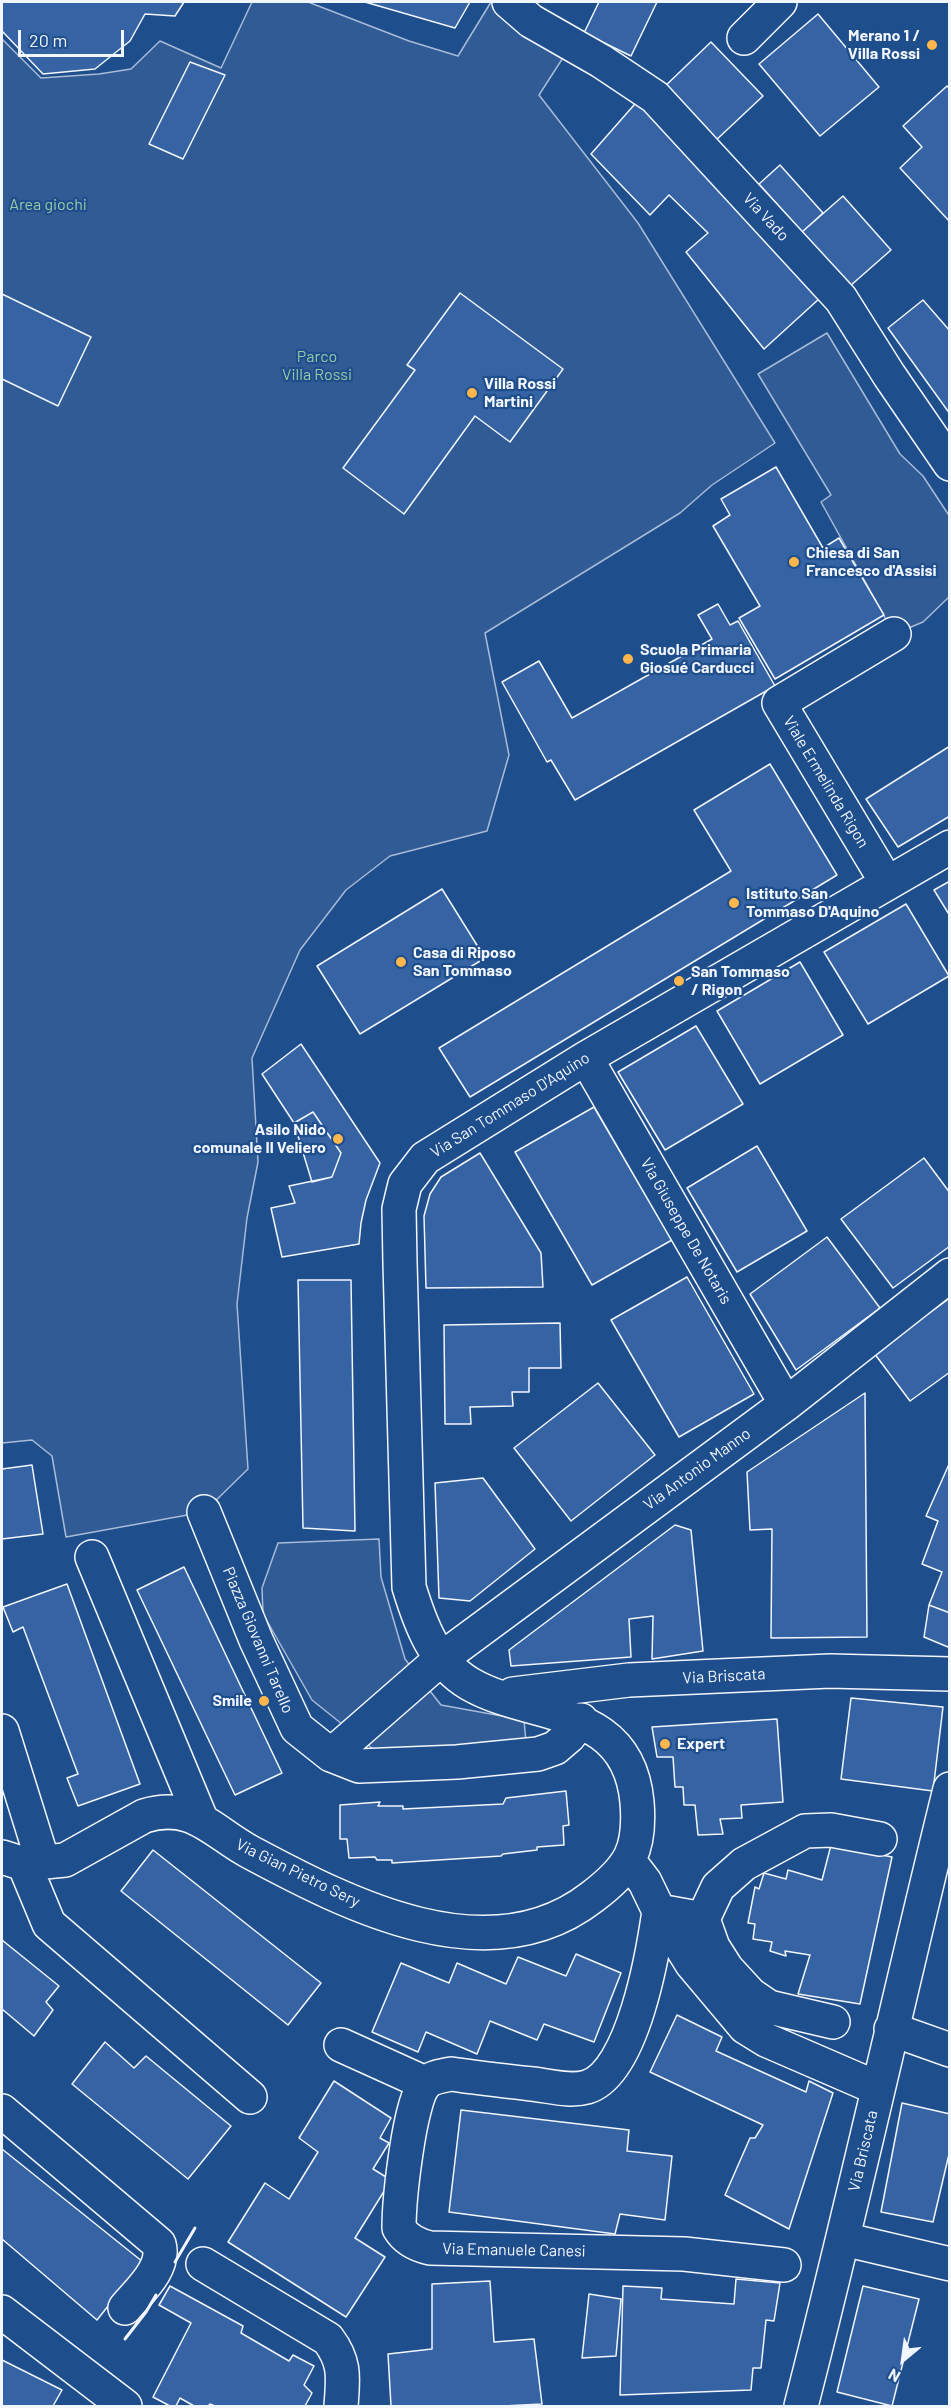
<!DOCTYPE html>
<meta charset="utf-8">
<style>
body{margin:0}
#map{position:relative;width:951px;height:2408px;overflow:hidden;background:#1f4e8c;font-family:Barlow,sans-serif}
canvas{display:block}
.frame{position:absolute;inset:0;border:3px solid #f2f6ff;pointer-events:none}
.north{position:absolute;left:873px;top:2330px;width:60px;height:60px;-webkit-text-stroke:4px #1f4e8c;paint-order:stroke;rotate:209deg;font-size:16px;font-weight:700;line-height:24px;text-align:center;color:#f2f6ff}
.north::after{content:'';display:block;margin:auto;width:21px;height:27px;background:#f2f6ff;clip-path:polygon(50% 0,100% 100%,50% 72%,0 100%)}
.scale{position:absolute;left:18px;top:30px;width:106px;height:27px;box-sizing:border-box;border:3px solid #f2f6ff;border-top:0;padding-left:8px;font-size:18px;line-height:21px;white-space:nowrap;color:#f2f6ff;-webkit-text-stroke:4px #1f4e8c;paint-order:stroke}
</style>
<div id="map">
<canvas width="951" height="2408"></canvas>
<div class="frame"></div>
<div class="north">N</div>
<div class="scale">20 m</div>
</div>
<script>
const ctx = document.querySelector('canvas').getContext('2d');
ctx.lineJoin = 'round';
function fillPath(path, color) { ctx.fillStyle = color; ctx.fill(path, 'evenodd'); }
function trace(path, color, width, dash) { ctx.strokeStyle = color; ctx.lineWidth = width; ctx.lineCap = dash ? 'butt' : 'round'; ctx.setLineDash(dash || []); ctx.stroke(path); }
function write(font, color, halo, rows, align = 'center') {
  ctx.font = font + ' Barlow,sans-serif'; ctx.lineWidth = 4.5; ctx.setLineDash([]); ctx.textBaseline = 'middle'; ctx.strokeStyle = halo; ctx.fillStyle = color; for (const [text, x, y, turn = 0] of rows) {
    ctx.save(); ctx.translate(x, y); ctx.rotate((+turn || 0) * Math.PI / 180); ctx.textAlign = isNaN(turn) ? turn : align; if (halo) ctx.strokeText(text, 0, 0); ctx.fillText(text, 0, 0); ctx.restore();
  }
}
const built = new Path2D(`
 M252,2H308L409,41L458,56L491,2H495L568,50L539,95L638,223L775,443L712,485L680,513L485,633L509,755L487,831L390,856L346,890L300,950L252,1058L258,1162L247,1218L237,1304L248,1469L204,1512L66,1537L52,1456L32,1440L2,1443V39L41,78L99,74L131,69L160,41L221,68Z
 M827,333L900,454L923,476L950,517L949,597L923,622L894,634L821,502L831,495L758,374Z
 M379,1539L381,1577L405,1659L441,1705L524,1720L526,1742L455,1749H373L312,1700L263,1614L262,1588L278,1543Z`);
fillPath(built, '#305b95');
trace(built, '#a8bbd7', 1.5);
const building = new Path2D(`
 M2,2H184L175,16L145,14L130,41L95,69L43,74L2,31Z
 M365,2H470L455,28Z
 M599,2H657L631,56L584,33Z
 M818,14L879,87L820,136L759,64Z
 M711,42L763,96L713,143L661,90Z
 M190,62L225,75L183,159L149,144Z
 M947,86L950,89V222L900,168L922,147L903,126Z
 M641,97L820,298L764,349L686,252L708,233L669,195L650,215L591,154Z
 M780,165L823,213L802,232L759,184Z
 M843,196L891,250L850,286L802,232Z
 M460,293L563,369L510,442L475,416L404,514L343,468L415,370L407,365Z
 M2,294L91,337L58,406L2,379Z
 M923,300L950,331V414L888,328Z
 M776,467L823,548L839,538L884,615L775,679L739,618L760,606L713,526L730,515L721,499Z
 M718,604L730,625L738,621L775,686L575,800L551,760L547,762L502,682L539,661L572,718L712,639L698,615Z
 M950,746V816L898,847L866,799Z
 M770,764L837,875L470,1097L439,1048L731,871L694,810Z
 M950,881V916L934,890Z
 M442,889L485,958L360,1034L317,966Z
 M906,904L949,976L868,1024L824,952Z
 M800,962L843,1035L760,1084L717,1011Z
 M696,1026L743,1104L665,1150L618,1072Z
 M301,1044L380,1163L366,1200L361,1223L359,1244L282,1257L271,1208L295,1203L289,1186L332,1177L341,1153L313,1112L294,1123L262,1074Z
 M594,1107L672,1240L592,1285L515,1152Z
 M313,1112L341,1153L332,1177L312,1182L294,1123Z
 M757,1146L807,1231L737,1272L687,1188Z
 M480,1153L541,1253L543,1287L426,1288L424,1216L430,1194L441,1177Z
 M924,1158L950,1193V1246L893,1288L841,1219Z
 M827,1237L880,1308L796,1370L750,1294Z
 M687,1277L754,1394L679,1437L611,1320Z
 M298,1280H351L355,1531L303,1528Z
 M950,1298V1372L910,1401L874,1353Z
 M560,1323L561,1368H529V1392H512L513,1406L470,1407L471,1424H445L444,1325Z
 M598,1383L655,1455L571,1521L514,1448Z
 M865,1393L867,1637L771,1638L772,1529L750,1530L747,1472Z
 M950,1462V1613L929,1605L942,1572L922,1564L938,1521L926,1516Z
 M32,1465L43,1534L2,1539V1469Z
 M483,1478L535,1549L470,1601L439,1598L435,1483Z
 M675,1525L691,1530L703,1651L652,1659L653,1616L629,1619L631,1657L511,1666L509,1650Z
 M184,1567L282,1773L235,1795L137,1590Z
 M67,1584L140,1784L78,1806L67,1778L78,1774L23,1627L13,1632L3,1607Z
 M929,1605L950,1613V1645L948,1647L924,1637Z
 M851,1698L943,1707L933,1791L841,1779Z
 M777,1719L783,1802L741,1805L742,1818L720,1819L723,1834L698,1835L695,1805H684L683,1787H675L673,1757H657L652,1727Z
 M566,1791L569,1825L563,1826L564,1845L537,1847V1850L503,1854L501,1856L392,1863V1860H377L375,1857L349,1858L347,1839H340V1805L380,1802L378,1806H403V1809L503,1804L506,1798Z
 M831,1845L892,1857L860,2004L798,1994L810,1955L785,1951L786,1956L770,1951L772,1942L753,1939L755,1924L748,1923L755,1887L759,1889L764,1873L786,1879L788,1870L822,1880Z
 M153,1850L321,1983L288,2025L121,1891Z
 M2,1940L59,1986L46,2002L53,2010L34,2036L2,2009Z
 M576,1954L621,1973L594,2042L544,2024L537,2040L490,2021L477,2054L426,2032L418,2052L372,2032L401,1963L449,1983L457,1963L506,1984L518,1957L566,1976Z
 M677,2015L722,2037L716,2051L806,2092L809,2081L833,2093L789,2229L725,2195L750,2138H755L763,2125L650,2072Z
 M105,2042L134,2068L146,2056L231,2126L188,2179L72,2084Z
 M334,2081L391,2118L380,2138L389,2143L373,2169L391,2180L355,2238L385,2257L346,2317L228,2242L265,2183L289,2199L318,2152L299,2138Z
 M902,2103L950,2114V2150L933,2222L881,2212Z
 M461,2110L629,2130L627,2151L672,2156L665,2220L620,2214L615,2234L449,2212Z
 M2,2149L143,2262L97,2320L2,2239Z
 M736,2279L780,2283L774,2321L766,2320L761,2368H753L751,2390L620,2395L623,2286L662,2288L661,2299L734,2304Z
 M490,2281L494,2342L534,2339L542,2404L503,2406H391L388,2354L432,2349V2284Z
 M170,2286L243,2326L241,2333L289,2361L293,2355L314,2366L304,2385L312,2393L305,2406H215L210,2404L208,2406H194L180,2398L176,2406H170L153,2397L191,2323L159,2305Z
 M863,2286L919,2299L892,2406L837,2392Z
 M589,2294L621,2299L616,2356L582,2358Z
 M2,2360L62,2390L53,2406H2Z`);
fillPath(building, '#3563a3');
trace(building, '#f2f6ff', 1.5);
const minor = new Path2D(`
 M509,2L531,21L601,61L655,97L841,299L889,375L950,464
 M744,38L780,2
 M887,883L779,703L894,634
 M586,1058L786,1404
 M204,1512L256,1640L297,1728L331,1755L359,1766L457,1762L538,1754L555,1748L569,1736L581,1720
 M92,1557L201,1819
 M513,1694L629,1680L830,1671L950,1674
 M2,1731L43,1862
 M331,1755L441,1659L786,1404L950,1275
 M2,1857L24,1864L65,1860L144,1816C192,1801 213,1832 250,1852C349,1905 489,1977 592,1897C630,1868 641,1850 637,1802C628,1703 532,1720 470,1684C434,1663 420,1623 409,1587L400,1263L399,1209L405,1184L425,1158L586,1058L950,847
 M629,1861L645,1882L659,1911L692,1964L745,2027L766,2040L877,2088
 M24,1864L49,1924L250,2097
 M703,1919L713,1947L727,1969L750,1994L769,2007L833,2022
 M891,2029L950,2050
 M341,2045L425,2083
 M2,2111L159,2244C166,2268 139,2291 125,2308
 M843,2239L950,2264
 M203,2264L328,2339C346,2363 343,2378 341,2406
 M784,2265L684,2254L430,2248C417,2245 406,2240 399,2228C399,2202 409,2101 425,2084C431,2077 442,2076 451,2074C478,2078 505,2081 532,2084C550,2086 570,2092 587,2087C633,2073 653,1953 659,1911L703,1919L718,1887L744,1864L805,1831L831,1830L880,1839
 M2,2312L125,2406
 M801,2406C854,2201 899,1994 950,1789`);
trace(minor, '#f2f6ff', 36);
trace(minor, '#1f4e8c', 33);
trace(new Path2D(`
 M175,2262L195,2228
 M125,2339L146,2312L156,2295`), '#f2f6ff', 3);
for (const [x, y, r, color] of [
 [932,45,6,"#ffb74d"],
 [472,393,6,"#ffb74d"],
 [794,562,6,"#ffb74d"],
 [628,659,6,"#ffb74d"],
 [734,903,6,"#ffb74d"],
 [401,962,6,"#ffb74d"],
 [679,981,6,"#ffb74d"],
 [338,1139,6,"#ffb74d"],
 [264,1701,6,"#ffb74d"],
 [665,1744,6,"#ffb74d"]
]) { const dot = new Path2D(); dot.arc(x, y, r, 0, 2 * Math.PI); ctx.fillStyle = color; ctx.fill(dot); trace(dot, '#1f4e8c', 2); }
write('bold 16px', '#f2f6ff', '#1f4e8c', [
 ["Merano 1 /",920,36,"right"],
 ["Villa Rossi",920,54,"right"],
 ["Villa Rossi",484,384],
 ["Martini",484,402],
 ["Chiesa di San",806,553],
 ["Francesco d'Assisi",806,571],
 ["Scuola Primaria",640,650],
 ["Giosué Carducci",640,668],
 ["Istituto San",746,894],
 ["Tommaso D'Aquino",746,912],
 ["Casa di Riposo",413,953],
 ["San Tommaso",413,971],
 ["San Tommaso",691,972],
 ["/ Rigon",691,990],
 ["Asilo Nido",326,1130,"right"],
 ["comunale Il Veliero",326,1148,"right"],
 ["Smile",252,1701,"right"],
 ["Expert",677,1744]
], 'left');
write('16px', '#97c8a6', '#1f4e8c', [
 ["Area giochi",48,205],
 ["Parco",317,357],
 ["Villa Rossi",317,375]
]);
write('16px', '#f2f6ff', '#1f4e8c', [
 ["Via Vado",766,217,47],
 ["Viale Ermelinda Rigon",826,782,59],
 ["Via San Tommaso D'Aquino",510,1105,-32],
 ["Via Giuseppe De Notaris",686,1231,60],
 ["Via Antonio Manno",697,1469,-36],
 ["Piazza Giovanni Tarello",258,1640,67],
 ["Via Briscata",724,1676,-3],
 ["Via Gian Pietro Sery",298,1873,26],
 ["Via Briscata",863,2151,-77],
 ["Via Emanuele Canesi",514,2250,1]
]);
</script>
